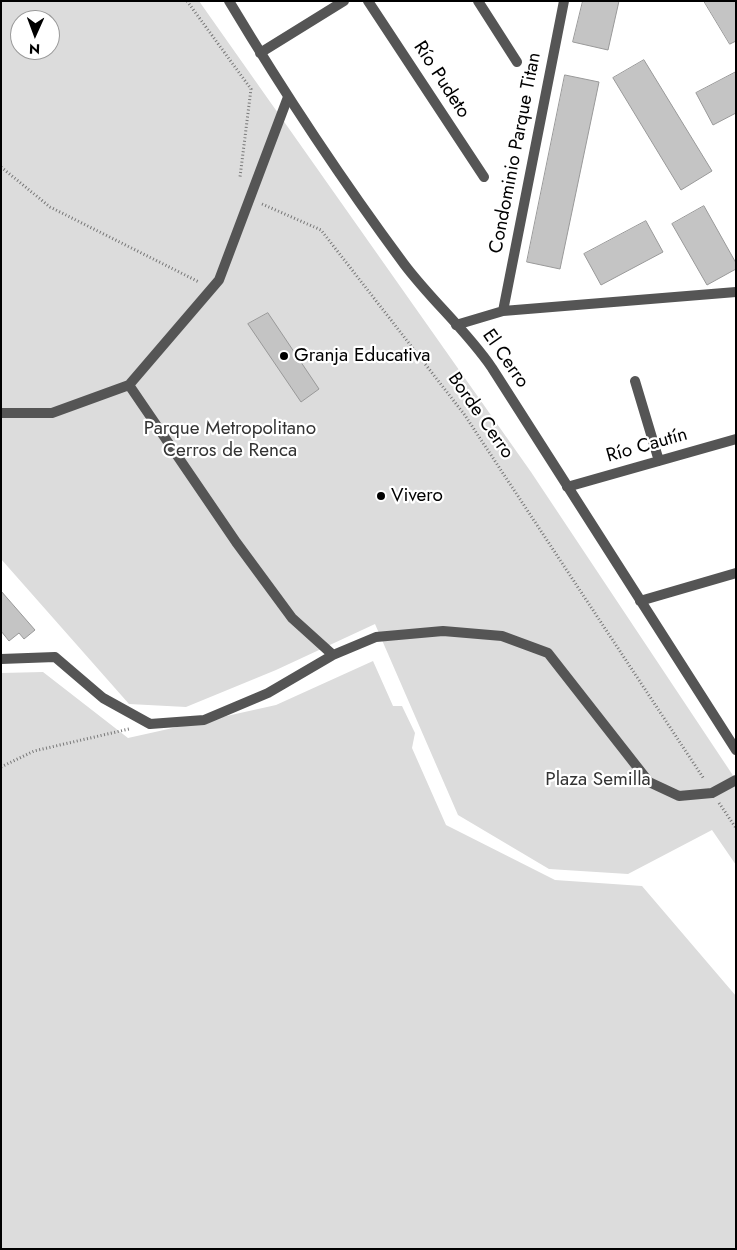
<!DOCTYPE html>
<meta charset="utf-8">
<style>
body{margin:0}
#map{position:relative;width:737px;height:1250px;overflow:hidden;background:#fff;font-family:Jost,sans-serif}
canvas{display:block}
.frame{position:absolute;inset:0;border:2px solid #000;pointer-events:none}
.north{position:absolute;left:10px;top:10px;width:50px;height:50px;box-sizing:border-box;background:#fff;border:1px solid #999;border-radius:50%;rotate:182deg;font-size:14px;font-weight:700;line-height:20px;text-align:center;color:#000}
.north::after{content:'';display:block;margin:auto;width:18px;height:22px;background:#000;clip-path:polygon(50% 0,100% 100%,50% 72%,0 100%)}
</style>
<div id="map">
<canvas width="737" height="1250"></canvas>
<div class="frame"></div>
<div class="north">N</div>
</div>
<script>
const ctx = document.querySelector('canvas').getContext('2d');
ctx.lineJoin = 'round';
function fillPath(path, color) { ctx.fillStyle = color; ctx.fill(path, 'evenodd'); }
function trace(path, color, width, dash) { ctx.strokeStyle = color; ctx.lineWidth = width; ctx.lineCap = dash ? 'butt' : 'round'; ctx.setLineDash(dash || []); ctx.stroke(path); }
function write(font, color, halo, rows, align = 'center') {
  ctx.font = font + ' Jost,sans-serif'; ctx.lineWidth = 4.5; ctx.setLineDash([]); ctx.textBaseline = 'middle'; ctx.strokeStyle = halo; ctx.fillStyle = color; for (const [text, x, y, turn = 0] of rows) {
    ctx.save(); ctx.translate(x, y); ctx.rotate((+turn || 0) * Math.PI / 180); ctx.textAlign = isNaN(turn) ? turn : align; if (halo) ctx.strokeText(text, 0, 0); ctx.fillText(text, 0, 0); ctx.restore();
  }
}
fillPath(new Path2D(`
 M1,1H199L531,472L736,780V865L712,830L628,874L549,869L458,815L375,624L276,670L186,707L129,704L1,559ZM20,20H50V50H20Z
 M373,661L393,706H402L415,733L412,748L446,825L555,880L642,886L736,996V1249H1V673L43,672L128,738L276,705Z`), '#dcdcdc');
const building = new Path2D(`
 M583,1H619L608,50L573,42Z
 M704,1H736V41L730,44Z
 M644,60L712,171L681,190L613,78Z
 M736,72V113L713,125L696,93Z
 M565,75L599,82L560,269L527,262Z
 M704,206L736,263V269L707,285L672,224Z
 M646,221L663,252L601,285L584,254Z
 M268,313L319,389L301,402L248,324Z
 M1,591L35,630L24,639L19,633L9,641L1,631Z`);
fillPath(building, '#c4c4c4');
trace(building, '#999', 1);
trace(new Path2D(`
 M187,1L251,89L240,177
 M1,167L50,207L199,282
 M262,204L321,230L464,414L704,779
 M1,767L34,751L129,729
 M719,803L736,828`), '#777', 3, [1, 2.5]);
trace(new Path2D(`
 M503,311L564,1
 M456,325L503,311L736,292
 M129,385L236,542L292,618L333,655
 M1,413H52L129,385L219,280L288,97
 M1,659L55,657L103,698L150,724L204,720L268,693L333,655L376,637L443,631L502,636L548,653L649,782L679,796L712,793L736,780`), '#555', 10);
trace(new Path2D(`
 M229,1C283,91 341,179 404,264C431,300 466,330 492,368L736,750
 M368,1L484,177
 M478,1L517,62
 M260,53L344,1
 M635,381L659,461
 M567,487L736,439
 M640,601L736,573`), '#555', 10);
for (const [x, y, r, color] of [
 [284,356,5,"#000"],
 [381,496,5,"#000"]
]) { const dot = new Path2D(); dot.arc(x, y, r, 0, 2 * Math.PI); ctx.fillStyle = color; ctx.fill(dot); trace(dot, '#fff', 2); }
write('19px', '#000', '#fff', [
 ["Río Pudeto",441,80,57],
 ["Condominio Parque Titan",516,153,-79],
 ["El Cerro",505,359,55],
 ["Borde Cerro",480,416,55],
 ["Río Cautín",647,446,-16]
]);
write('19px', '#000', '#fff', [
 ["Granja Educativa",294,356],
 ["Vivero",391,496]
], 'left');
write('19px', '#333', '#fff', [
 ["Parque Metropolitano",230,429],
 ["Cerros de Renca",230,451],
 ["Plaza Semilla",598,780]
]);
</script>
